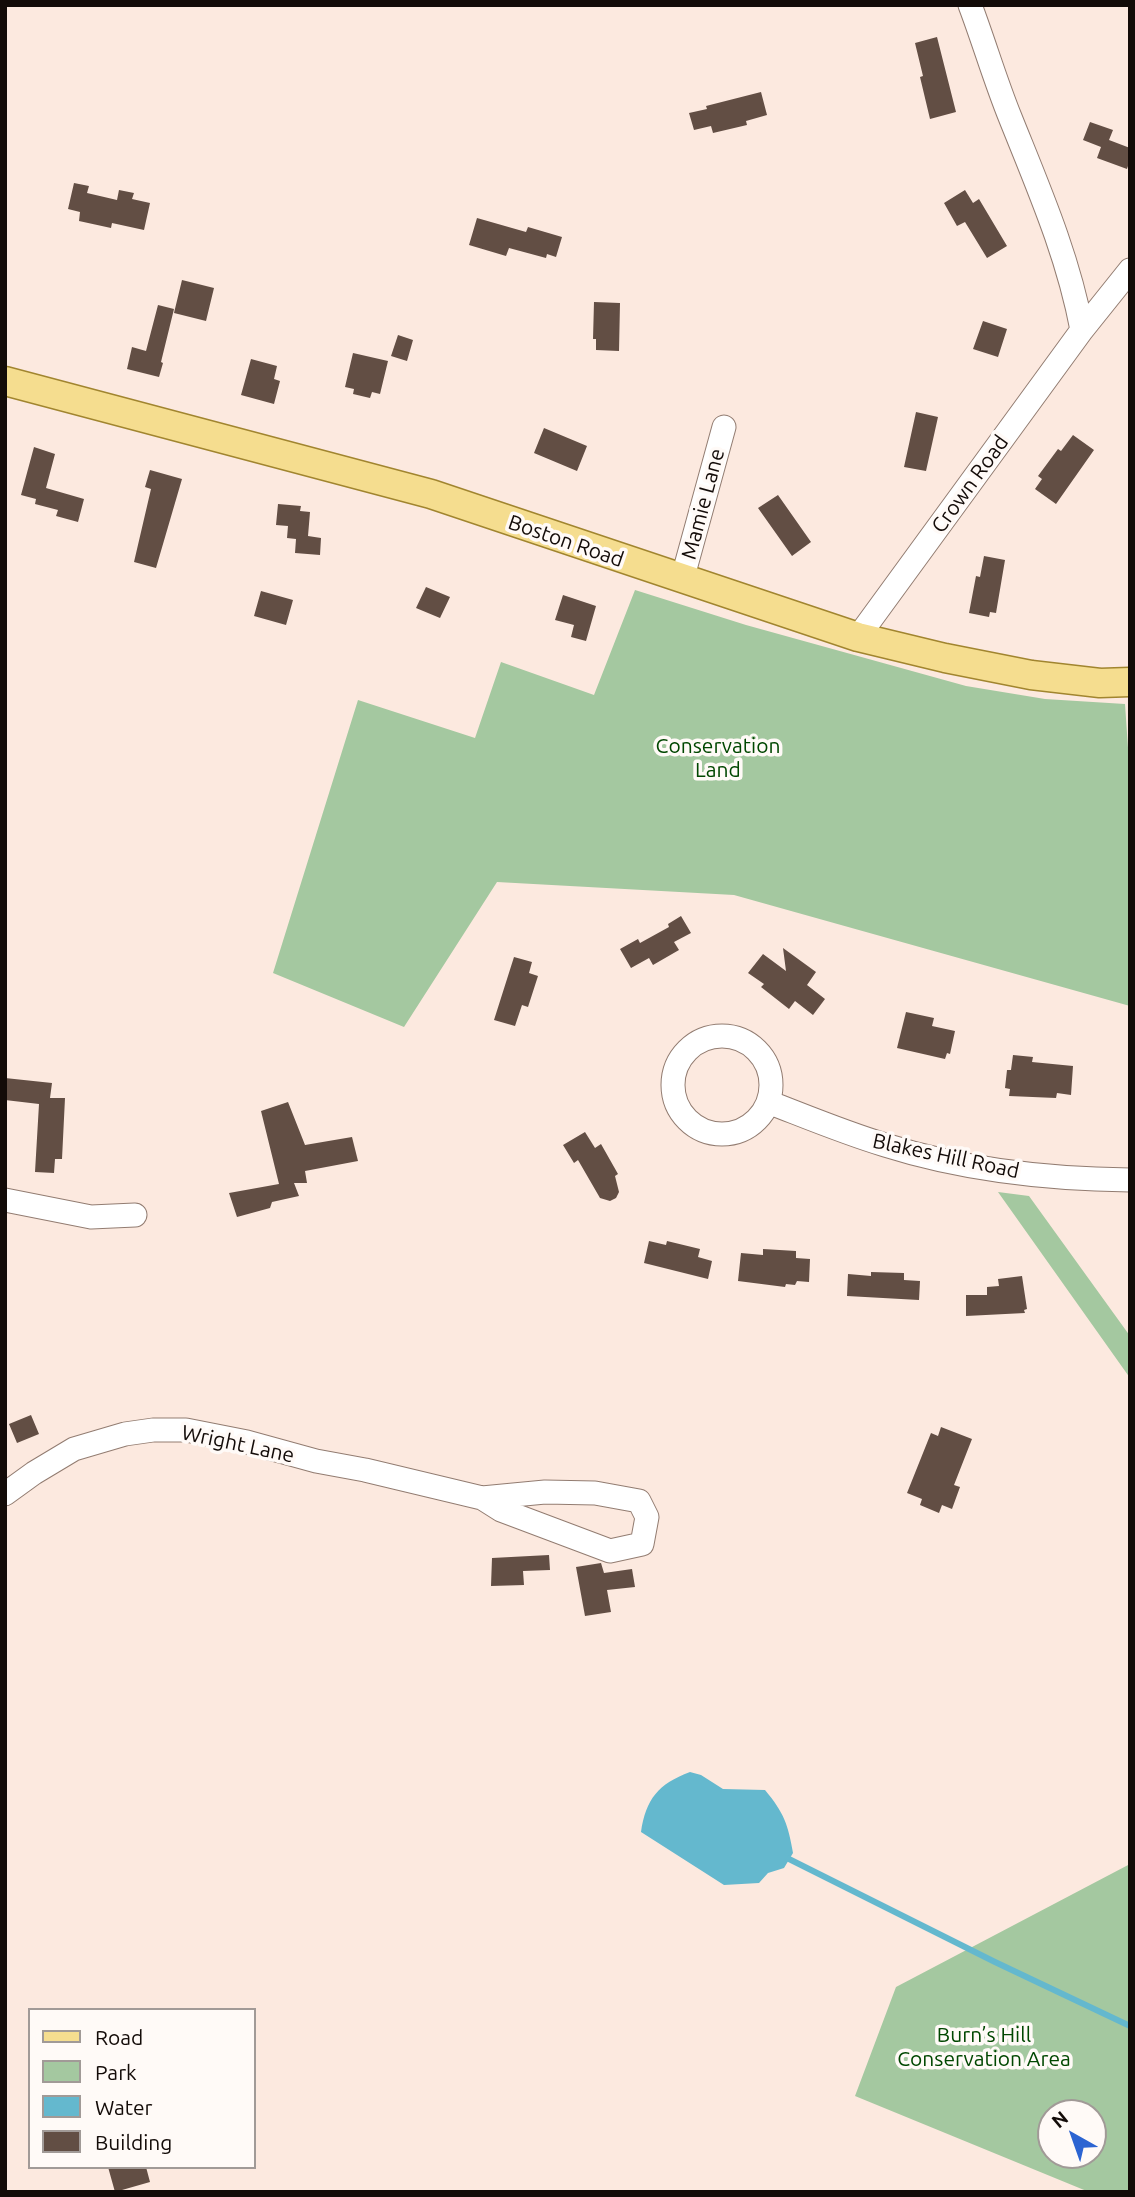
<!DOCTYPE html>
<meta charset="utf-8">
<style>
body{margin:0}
#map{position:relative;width:1135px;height:2197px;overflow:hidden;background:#fce9df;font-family:Ubuntu,sans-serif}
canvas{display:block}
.frame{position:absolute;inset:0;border:7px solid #130b08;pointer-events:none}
.legend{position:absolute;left:28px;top:2008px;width:228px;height:161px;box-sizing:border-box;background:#fffaf7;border:2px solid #a19a97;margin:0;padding:9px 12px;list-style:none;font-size:21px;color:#130b08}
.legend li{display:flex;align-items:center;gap:14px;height:35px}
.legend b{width:35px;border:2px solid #a19a97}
.north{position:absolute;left:1037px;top:2099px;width:70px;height:70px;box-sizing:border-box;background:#fffaf7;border:2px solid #a19a97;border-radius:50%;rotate:320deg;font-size:19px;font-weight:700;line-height:28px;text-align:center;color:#130b08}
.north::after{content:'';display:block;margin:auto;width:24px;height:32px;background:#2c64d2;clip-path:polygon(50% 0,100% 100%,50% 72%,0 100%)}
</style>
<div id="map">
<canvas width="1135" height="2197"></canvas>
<div class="frame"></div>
<ul class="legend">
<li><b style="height:9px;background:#f5dd8f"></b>Road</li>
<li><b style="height:19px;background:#a4c8a0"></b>Park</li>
<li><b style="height:19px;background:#64b8ce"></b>Water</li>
<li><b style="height:19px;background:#624e44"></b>Building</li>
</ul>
<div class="north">N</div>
</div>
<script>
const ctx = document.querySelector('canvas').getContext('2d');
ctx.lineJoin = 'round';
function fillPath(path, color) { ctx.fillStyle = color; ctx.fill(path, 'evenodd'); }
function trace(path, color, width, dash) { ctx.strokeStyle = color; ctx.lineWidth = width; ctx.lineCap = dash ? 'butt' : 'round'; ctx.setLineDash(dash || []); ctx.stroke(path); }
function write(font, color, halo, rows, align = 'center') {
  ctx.font = font + ' Ubuntu,sans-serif'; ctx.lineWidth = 7; ctx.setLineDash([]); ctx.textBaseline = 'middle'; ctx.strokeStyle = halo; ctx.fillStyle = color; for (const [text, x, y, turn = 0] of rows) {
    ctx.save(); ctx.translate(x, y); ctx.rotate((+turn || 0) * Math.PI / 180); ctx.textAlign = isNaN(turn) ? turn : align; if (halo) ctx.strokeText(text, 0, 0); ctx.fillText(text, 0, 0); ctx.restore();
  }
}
fillPath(new Path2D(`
 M635,590L746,625L966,686L1045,699L1125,704L1130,777V1006L734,895L497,882L404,1027L273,973L358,700L475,738L501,662L594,695Z
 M998,1192L1029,1196L1130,1336V1378Z
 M1130,1864V2192H1089L855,2096L896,1987ZM1051,2113H1093V2155H1051Z`), '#a4c8a0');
fillPath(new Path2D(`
 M690,1772L701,1775L723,1789L765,1790C784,1813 788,1824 793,1853L784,1868L768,1873L759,1883L724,1885L641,1832C646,1799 658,1784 690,1772Z`), '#64b8ce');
trace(new Path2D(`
 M789,1859L995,1962L1130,2026`), '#64b8ce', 6);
fillPath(new Path2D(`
 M937,37L956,112L930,119L920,77L923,76L915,43Z
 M761,92L767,115L746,121L747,125L713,133L711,126L694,130L689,113L707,109L706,106Z
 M1090,122L1113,130L1109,140L1130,148V160L1127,169L1097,158L1101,147L1083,140Z
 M74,183L89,186L87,193L117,200L119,190L134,193L132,199L150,203L144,230L112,223L111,228L79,221L80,212L68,209Z
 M965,190L973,203L979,199L1007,246L987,258L965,222L957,226L944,203Z
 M477,218L526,232L528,227L562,237L556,257L547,254L546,258L509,248L506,256L469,245Z
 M182,280L214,288L206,321L174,313Z
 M594,302L620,303L619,351L596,350V339H593Z
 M158,305L174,309L161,362L163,363L159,377L127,369L132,347L146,351Z
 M983,321L1007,329L998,357L973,349Z
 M398,335L413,340L407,361L391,356Z
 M353,353L388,361L380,394L372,392L370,398L353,394L354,389L345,387Z
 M251,359L277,366L274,379L280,381L274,404L241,395Z
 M916,412L938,417L926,471L904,467Z
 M544,428L587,446L577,471L534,453Z
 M1073,435L1094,450L1056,504L1035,489L1042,479L1038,476L1058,449L1061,451Z
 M34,447L55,454L46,488L84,499L78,522L56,516L58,510L35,504L36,499L21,495Z
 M150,470L182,479L156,568L134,562L151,489L145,487Z
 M778,495L811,542L792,556L758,508Z
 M278,504L301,506L300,511L310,512L308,536L321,538L320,555L295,553L296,539L287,538L288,526L276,525Z
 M984,556L1005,560L996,613L990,612L989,617L969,613L976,576L980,577Z
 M426,587L450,597L440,618L416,608Z
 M261,591L293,600L286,625L254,616Z
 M563,595L596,606L586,641L571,637L574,625L555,620Z
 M681,916L691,933L674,942L679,950L653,965L649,958L631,968L620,949L638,939L640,943L669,927L668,924Z
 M783,948L816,972L807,985L825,999L813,1015L795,1001L789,1009L761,987L764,984L748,973L763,954L786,971Z
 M514,957L532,962L529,973L538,976L528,1007L522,1005L515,1026L494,1020Z
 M906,1012L934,1018L932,1026L955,1031L950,1054L947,1053L945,1059L897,1048Z
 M1013,1055L1033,1057L1032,1062L1073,1066L1071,1095L1057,1093L1056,1098L1009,1096L1010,1089L1005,1088L1007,1070H1011Z
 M5,1078L52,1083L50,1098H65L62,1159H55L54,1173L35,1172L39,1104L5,1100Z
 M288,1102L305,1145L352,1137L358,1161L305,1171L307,1183H294L299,1196L272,1202L270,1208L237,1217L229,1193L279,1184L261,1111Z
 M585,1132L595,1148L601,1144L618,1174L615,1176L619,1192L616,1198L610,1201L600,1198L578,1160L574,1163L563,1145Z
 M649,1241L666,1245L667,1241L700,1249L698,1257L712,1261L708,1279L644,1263Z
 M763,1249L796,1251V1258L810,1259L809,1282L797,1281L795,1285L786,1284L785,1287L738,1281L741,1253L763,1255Z
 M871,1272L904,1273V1280L920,1281L919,1300L847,1296L848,1274L871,1276Z
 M1022,1276L1027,1309L1024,1310L1025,1313L966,1316V1295H987V1287L999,1286L998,1279Z
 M31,1415L39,1434L17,1443L9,1424Z
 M941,1427L972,1439L954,1485L960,1487L952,1509L942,1505L939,1513L920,1505L922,1499L907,1493L931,1433L938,1436Z
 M549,1555L550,1570L523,1571L524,1585L491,1586L492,1558Z
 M601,1563L604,1573L632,1569L635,1587L607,1590L611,1612L585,1616L576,1567Z
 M108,2167H146L150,2182L115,2192Z`), '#624e44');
const minor = new Path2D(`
 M970,5C984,42 995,80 1010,117C1038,187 1068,255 1082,330
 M682,580L724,427
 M858,637L1082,330L1130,270
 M673 1085a49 49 0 1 1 98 0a49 49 0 1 1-98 0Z
 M768,1102C807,1117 845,1133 885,1145C964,1170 1047,1179 1130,1180
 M5,1200L91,1217L135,1215
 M5,1494L34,1473L74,1449L125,1434L153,1430H186L247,1442L316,1461L365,1470L482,1498L545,1492L595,1493L639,1501L647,1517L642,1544L610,1551L501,1510L482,1498`);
const major = new Path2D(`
 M5,381L431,494L858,637L945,658L1031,675L1100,683L1130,682`);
trace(minor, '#927c71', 25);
trace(major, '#a1852f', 31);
trace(minor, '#fff', 23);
trace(major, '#f5dd8f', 28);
write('21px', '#130b08', '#fffaf7', [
 ["Crown Road",970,484,-54],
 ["Mamie Lane",703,504,-75],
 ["Boston Road",566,541,19],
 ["Blakes Hill Road",946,1156,12],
 ["Wright Lane",238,1444,12]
]);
write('21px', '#004700', '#fffaf7', [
 ["Conservation",718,746],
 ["Land",718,770],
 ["Burn’s Hill",984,2035],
 ["Conservation Area",984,2059]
]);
</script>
